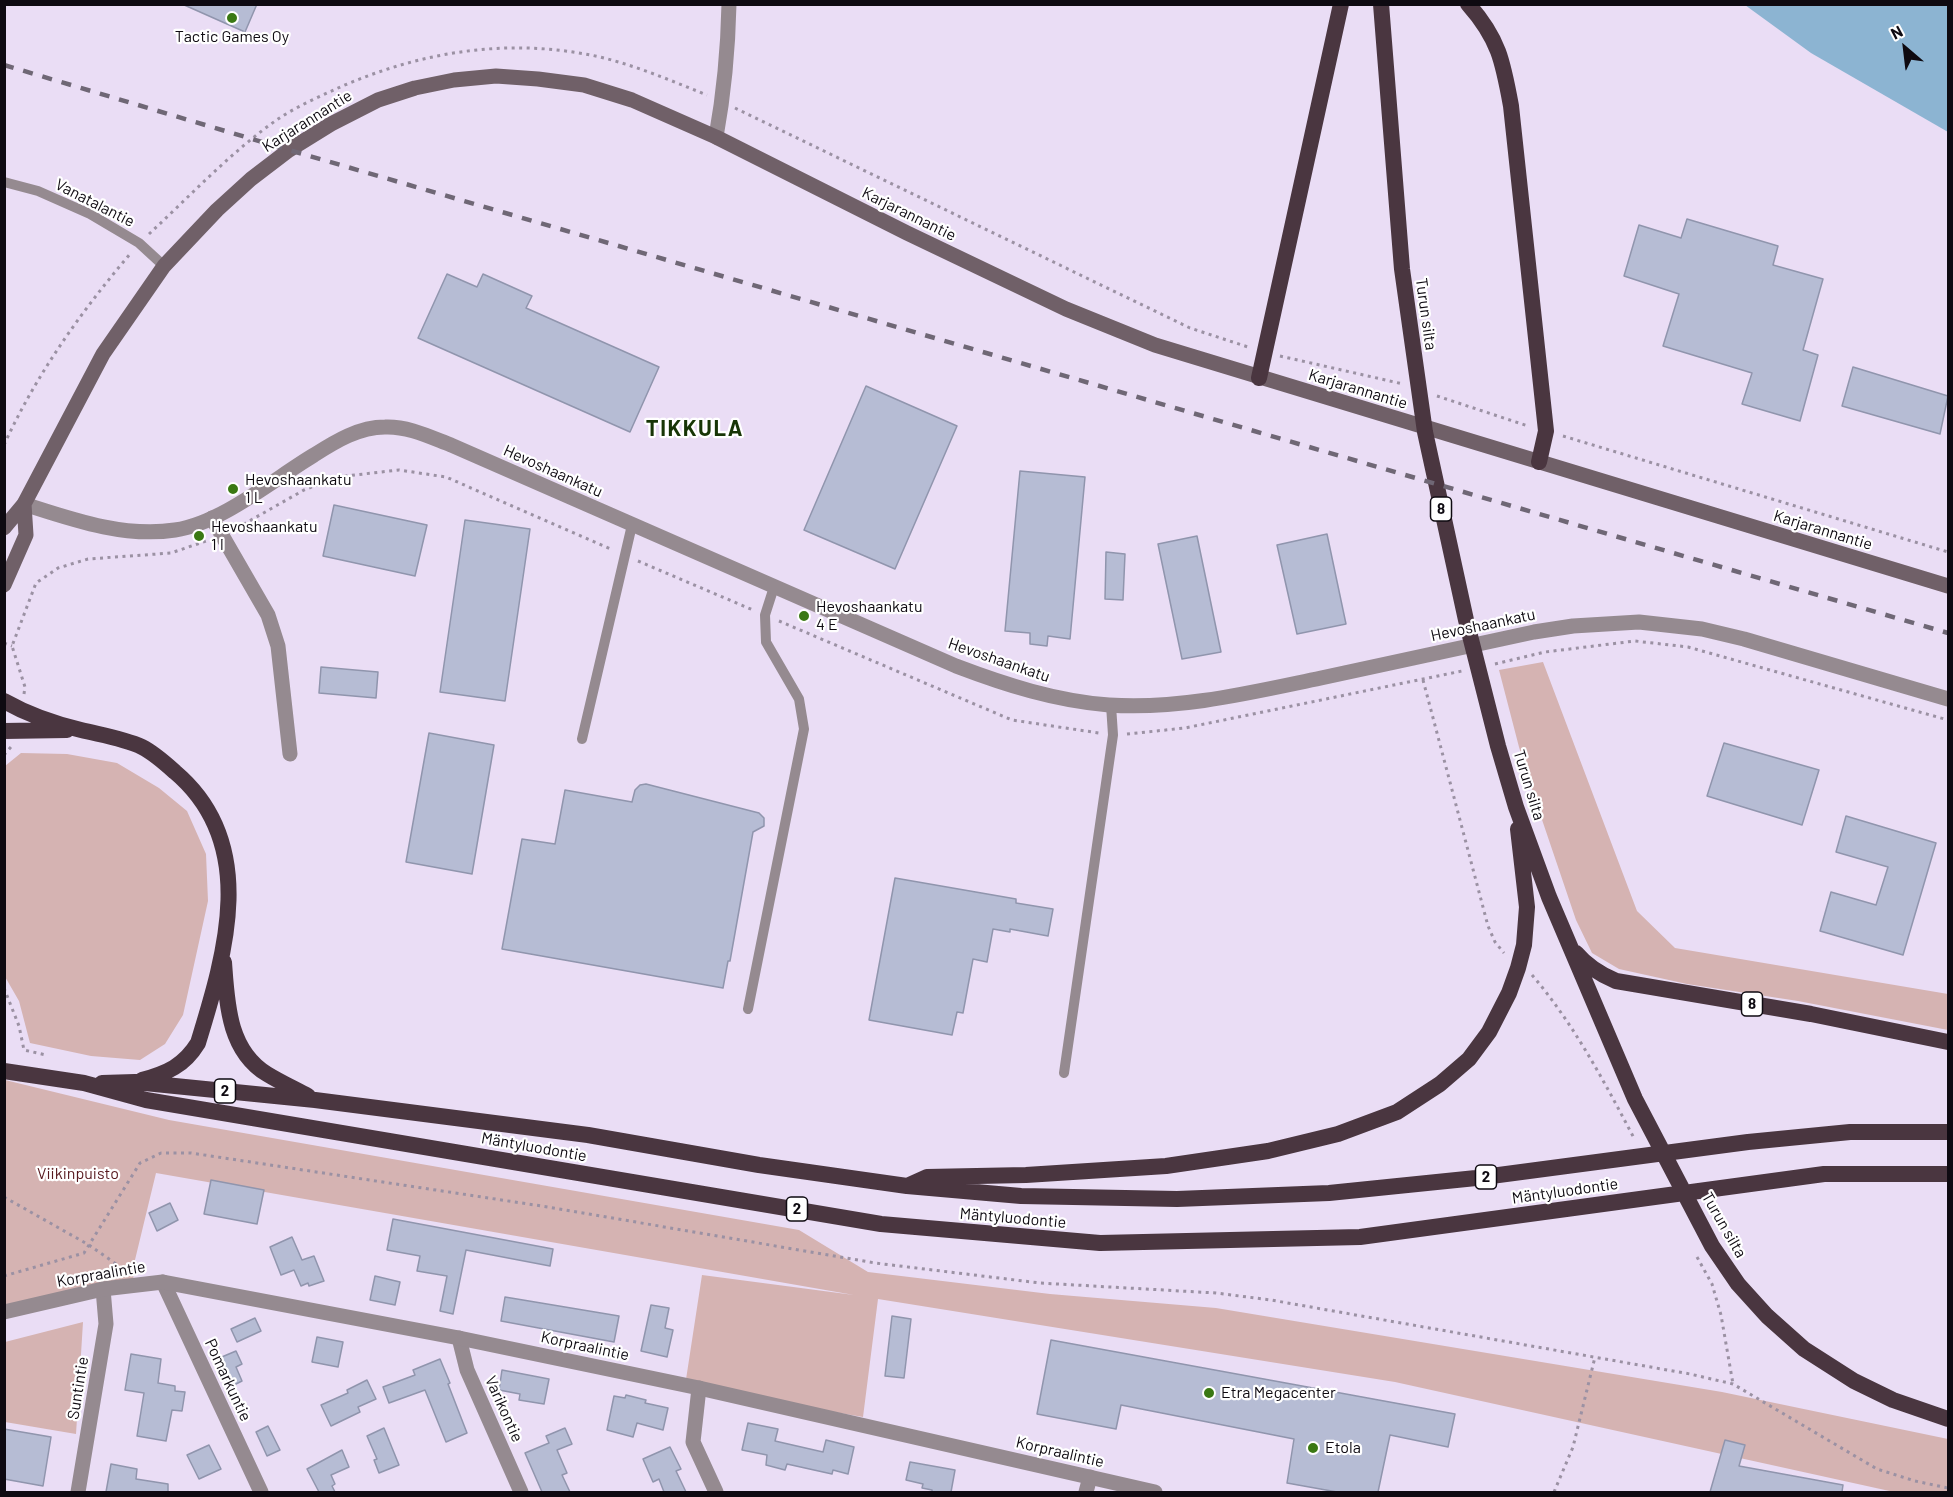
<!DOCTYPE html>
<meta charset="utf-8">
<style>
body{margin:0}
#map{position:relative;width:1953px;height:1497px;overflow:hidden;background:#eaddf5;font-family:Barlow,sans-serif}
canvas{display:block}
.frame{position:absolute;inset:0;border:6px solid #0e0a11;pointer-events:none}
.north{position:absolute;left:1875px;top:18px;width:60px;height:60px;-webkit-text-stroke:4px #fff;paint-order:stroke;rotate:332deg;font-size:16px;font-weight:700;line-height:24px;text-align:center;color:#0e0a11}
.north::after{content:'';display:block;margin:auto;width:21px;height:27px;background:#0e0a11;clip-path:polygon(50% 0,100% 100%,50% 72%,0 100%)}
</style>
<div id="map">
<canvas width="1953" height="1497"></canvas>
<div class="frame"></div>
<div class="north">N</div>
</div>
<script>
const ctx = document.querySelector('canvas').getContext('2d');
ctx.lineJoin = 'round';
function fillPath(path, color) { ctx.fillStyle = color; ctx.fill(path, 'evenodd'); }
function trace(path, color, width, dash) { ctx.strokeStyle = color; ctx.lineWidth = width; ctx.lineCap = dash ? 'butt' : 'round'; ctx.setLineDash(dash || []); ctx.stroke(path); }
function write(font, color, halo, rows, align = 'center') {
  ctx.font = font + ' Barlow,sans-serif'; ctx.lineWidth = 4.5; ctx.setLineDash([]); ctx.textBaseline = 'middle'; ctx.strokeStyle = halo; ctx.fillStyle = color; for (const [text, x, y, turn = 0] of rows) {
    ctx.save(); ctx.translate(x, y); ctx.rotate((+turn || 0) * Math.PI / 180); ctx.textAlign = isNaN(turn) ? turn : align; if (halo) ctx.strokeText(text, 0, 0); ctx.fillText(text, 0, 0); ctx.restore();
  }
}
fillPath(new Path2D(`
 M1543,662L1637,911L1675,948L1948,994V1030L1798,1001L1687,984L1619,969L1592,953L1576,920L1536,802L1519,747L1499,670Z
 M21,753L67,754L117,763L159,788L187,811L206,854L208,901L183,1015L165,1044L140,1060L91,1056L30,1043L19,1001L4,975L5,766Z
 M5,1080L169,1120L799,1230L868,1272L1050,1294L1216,1308L1722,1392L1948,1439V1492H1894L1395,1382L878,1299L863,1417L685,1386L702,1275L854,1295L156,1173L134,1264L133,1285L5,1310Z
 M83,1322L76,1434L5,1422V1342Z`), '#d5b3b2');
fillPath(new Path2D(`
 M1745,5H1948V132L1811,53Z`), '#8cb4d2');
const building = new Path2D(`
 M182,4H257L245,32Z
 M1687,219L1778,246L1773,265L1823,279L1803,350L1818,355L1800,421L1742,404L1752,373L1663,346L1679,294L1624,276L1639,225L1681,238Z
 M447,274L477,287L483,274L532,296L526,308L659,367L630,432L418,338Z
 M1853,367L1948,396L1940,434L1842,406Z
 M866,386L957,426L895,569L804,530Z
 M1020,471L1085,477L1070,639L1048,636L1047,646L1030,644V633L1005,631Z
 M334,505L427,525L415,576L323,556Z
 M465,520L530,529L505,701L440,692Z
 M1327,534L1346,624L1297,634L1277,545Z
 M1197,536L1221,652L1182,659L1158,544Z
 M1106,552L1125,554L1123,600L1105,599Z
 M321,667L378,672L376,698L319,693Z
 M429,733L494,745L472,874L406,862Z
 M1724,743L1819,770L1802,825L1707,796Z
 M646,784L759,813L764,818V826L753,832L730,961H728L723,988L502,949L522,839L555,844L565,790L632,802L635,790L640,785Z
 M1846,816L1936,843L1903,955L1820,931L1831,892L1876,905L1888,867L1836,852Z
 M895,878L1016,899V903L1053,909L1048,936L1010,929V932L993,929L987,962L973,959L963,1013L957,1012L952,1035L869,1020Z
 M211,1180L264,1190L257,1224L204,1214Z
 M170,1203L178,1220L157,1231L149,1213Z
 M393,1219L553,1249L550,1266L466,1250L453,1314L440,1311L447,1276L417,1271L420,1256L387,1250Z
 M292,1237L302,1260L314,1256L324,1281L309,1286L308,1283L301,1286L294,1270L281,1275L270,1247Z
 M375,1276L400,1282L395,1305L370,1300Z
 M505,1297L619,1316L614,1342L501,1321Z
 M651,1305L669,1308L665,1328L673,1330L667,1357L641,1351Z
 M892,1316L911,1319L904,1378L885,1376Z
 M255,1318L261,1331L237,1342L231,1329Z
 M317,1337L343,1342L338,1367L312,1362Z
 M1051,1340L1455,1414L1448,1447L1390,1435L1378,1492H1337L1287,1483L1294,1439L1121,1405L1116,1429L1037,1414Z
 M236,1351L242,1364L236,1367L242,1381L230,1387L217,1359Z
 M131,1354L161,1359L158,1383L175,1386V1391L185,1392L182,1411L172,1410L166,1441L137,1436L144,1393L125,1390Z
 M440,1359L450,1383L448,1384L467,1433L446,1442L425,1390L389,1403L383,1387L415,1375L413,1370Z
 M502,1370L549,1379L544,1404L519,1400L520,1394L499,1390Z
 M367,1380L376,1399L358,1407L360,1412L331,1426L321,1405L348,1393L347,1390Z
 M626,1395L646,1400L645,1403L668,1408L663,1430L637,1423L633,1437L607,1430L614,1396L625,1398Z
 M748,1423L778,1429L775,1441L823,1452L826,1440L854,1447L848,1474L833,1470L832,1474L787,1464L785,1470L766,1465L767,1455L742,1450Z
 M268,1426L280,1450L267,1456L256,1432Z
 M384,1428L399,1465L379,1473L374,1460L377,1459L367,1436Z
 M565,1428L572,1444L557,1450L567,1473L562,1475L570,1492H542L525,1453L549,1443L546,1436Z
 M4,1429L51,1437L43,1486L4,1479Z
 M1725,1440L1745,1445L1739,1466L1843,1485L1842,1492H1710Z
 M209,1445L221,1469L199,1479L187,1455Z
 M670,1447L681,1469L676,1471L686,1492H664L659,1479L653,1482L643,1459Z
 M342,1450L349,1467L331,1475L335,1484L332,1486L335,1492H319L307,1469Z
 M910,1462L955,1470L951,1492H932V1490L922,1488L923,1484L906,1480Z
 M111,1464L137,1469L136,1479L168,1484V1492H106Z`);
fillPath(building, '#b6bcd4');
trace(building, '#9095ad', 1.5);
trace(new Path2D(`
 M735,108L1190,328L1248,347
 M149,234C190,196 232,151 278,119C296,107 318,97 338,88C422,51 510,37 600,57C637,66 672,81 707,95
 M1280,356L1403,384
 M1437,396L1528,426
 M1563,436L1948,552
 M4,445C36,375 80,313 130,254
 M237,528L304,490L337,477L399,470L446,477L613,550
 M638,561L753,610
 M779,621L1012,720L1099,733
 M4,643L12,646
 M1495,664L1545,652L1635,641L1688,647L1948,720
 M1423,680L1488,926L1495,942L1504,953
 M24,694L25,687L12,646L36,583L58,568L88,559L171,553L206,541
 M1127,734L1185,728L1462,671
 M4,755L11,747
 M1532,975C1574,1024 1605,1083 1635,1140
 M4,988L19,1026L24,1050L46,1055
 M4,1197L89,1245L119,1266L122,1270
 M1697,1257L1712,1284L1721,1315L1733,1384
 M4,1276L84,1253L140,1163L161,1153H191L548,1207L875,1263L1040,1283L1216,1293L1271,1300L1690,1374L1733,1384L1877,1469L1915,1481L1948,1488
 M1554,1492L1573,1447L1595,1357`), '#9b91a3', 3, [3, 4.5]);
trace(new Path2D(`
 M4,182L38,191L90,214L139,243L164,266
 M582,739L632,525
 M748,1009L804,729L799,699L766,642L765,615L774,587
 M1064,1073L1113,735L1111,705`), '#958a90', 10);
trace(new Path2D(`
 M716,137C724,93 728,50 729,4
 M212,518L268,615L278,646L290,754
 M163,1282L261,1492
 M459,1338L467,1370L521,1492
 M699,1388L693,1442L716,1492
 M78,1492L106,1324L103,1289
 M1086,1492L1090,1477`), '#958a90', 15);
trace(new Path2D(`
 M24,504C71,519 124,538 175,530C222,523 274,479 314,455C336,441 359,427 385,427C408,426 430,437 451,445L956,666C1006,685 1056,701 1109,705C1180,710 1253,692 1321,678C1392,663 1463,647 1534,632L1573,626L1639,622L1702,629L1744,639L1948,699
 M4,1312L103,1289L163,1282L459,1338L699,1388L1155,1492`), '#958a90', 15);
trace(new Path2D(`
 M4,528L24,504L103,354L164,266L217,210L251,179L289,150L331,124L378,100L415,88L454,80L496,76L538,79L584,85L632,100L716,137L907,233L1066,309L1155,345L1948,586
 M4,585L26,535L24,504`), '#706068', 15);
trace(new Path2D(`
 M1381,4L1402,269L1425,432L1466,620L1498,746L1516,807L1549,897L1635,1099L1712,1246L1738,1284L1767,1316L1804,1349L1854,1381L1893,1400L1948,1419
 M1468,4C1499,39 1503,62 1511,106L1546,431L1539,462
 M1259,378L1341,4
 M4,701C27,714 55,724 81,730C101,735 123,738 142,747C154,753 165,763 175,772C259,843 226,952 198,1043C184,1066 167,1073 142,1080
 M4,731L67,730
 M1576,953C1587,966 1599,974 1616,981L1811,1014L1948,1042
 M224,962C227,1003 228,1050 267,1074C280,1082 295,1089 308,1096
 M4,1071L84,1083L146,1100L881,1224L1100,1243L1360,1237L1824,1174H1948
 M102,1083L135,1082L315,1100L588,1135L759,1165L907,1186L1021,1196L1177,1199L1329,1193L1476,1178L1748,1142L1850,1132H1948
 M907,1186L927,1177L1026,1175L1166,1166L1268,1151L1338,1134L1397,1112L1440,1084L1469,1059L1489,1032L1509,993L1518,968L1524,945L1527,907L1518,829`), '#4a3640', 16);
trace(new Path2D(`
 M4,65L289,150L1948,633`), '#6f6775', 4.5, [10, 10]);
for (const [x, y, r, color] of [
 [232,18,6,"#3a7813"],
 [233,489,6,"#3a7813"],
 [199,536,6,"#3a7813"],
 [804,616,6,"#3a7813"],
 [1209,1393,6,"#3a7813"],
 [1313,1448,6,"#3a7813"]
]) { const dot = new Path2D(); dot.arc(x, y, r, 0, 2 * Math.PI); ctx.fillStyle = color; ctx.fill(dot); trace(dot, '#fff', 2); }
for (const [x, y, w] of [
 [1441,509,21],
 [1752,1004,21],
 [225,1091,21],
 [1486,1177,21],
 [797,1209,21]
]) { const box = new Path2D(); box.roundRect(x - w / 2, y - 12, w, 24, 4.5); ctx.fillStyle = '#fff'; ctx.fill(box); trace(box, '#0e0a11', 1.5); }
write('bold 15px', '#0e0a11', null, [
 ["8",1441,509],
 ["8",1752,1004],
 ["2",225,1091],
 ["2",1486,1177],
 ["2",797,1209]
]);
write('16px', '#0e0a11', '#fff', [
 ["Tactic Games Oy",232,37,"center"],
 ["Hevoshaankatu",245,480],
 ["1 L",245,498],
 ["Hevoshaankatu",211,527],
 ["1 I",211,545],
 ["Hevoshaankatu",816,607],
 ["4 E",816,625],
 ["Etra Megacenter",1221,1393],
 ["Etola",1325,1448]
], 'left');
write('16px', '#0e0a11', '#fff', [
 ["Karjarannantie",307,121,-32],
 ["Vanatalantie",95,203,27],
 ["Karjarannantie",909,214,26],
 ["Turun silta",1426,314,82],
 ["Karjarannantie",1358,389,17],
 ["Hevoshaankatu",553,471,24],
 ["Karjarannantie",1823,530,17],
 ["Hevoshaankatu",1483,625,-12],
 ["Hevoshaankatu",999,660,19],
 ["Turun silta",1529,785,73],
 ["Mäntyluodontie",534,1147,10],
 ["Mäntyluodontie",1565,1191,-8],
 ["Mäntyluodontie",1013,1218,5],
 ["Turun silta",1724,1225,60],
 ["Korpraalintie",101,1274,-10],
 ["Korpraalintie",585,1346,12],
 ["Pomarkuntie",228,1380,65],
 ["Suntintie",78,1388,-81],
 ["Varikontie",504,1409,66],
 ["Korpraalintie",1060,1452,13]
]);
write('16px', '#581a1f', '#fff', [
 ["Viikinpuisto",78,1174]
]);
ctx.letterSpacing = '1.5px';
write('bold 22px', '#173506', '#fff', [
 ["TIKKULA",695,429]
]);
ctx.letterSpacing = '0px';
</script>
